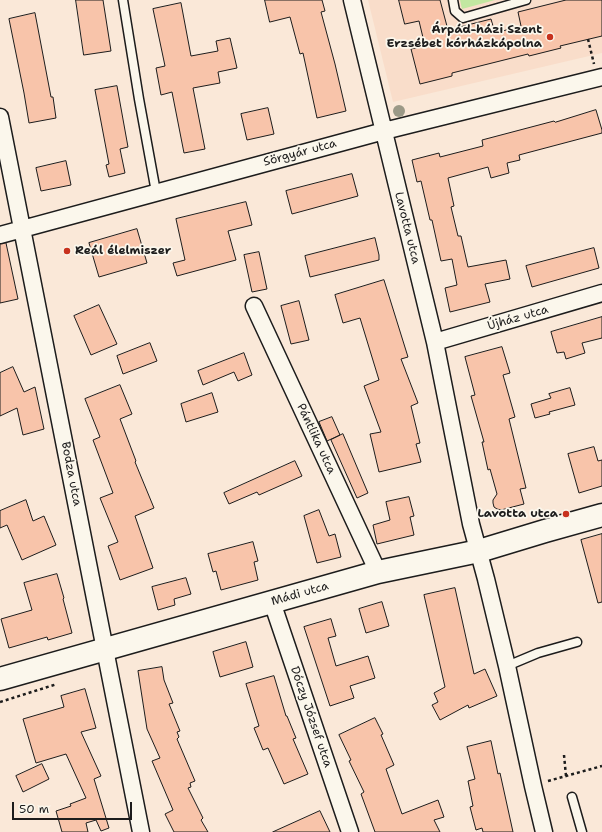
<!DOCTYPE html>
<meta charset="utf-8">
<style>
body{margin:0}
#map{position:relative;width:602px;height:832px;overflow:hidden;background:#fae8d8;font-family:"Shantell Sans",sans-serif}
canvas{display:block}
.scale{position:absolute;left:12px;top:802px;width:120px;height:18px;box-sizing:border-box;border:2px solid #1c1c1c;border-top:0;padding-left:5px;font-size:12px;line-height:14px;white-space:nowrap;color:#1c1c1c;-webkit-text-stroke:3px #fbf7ec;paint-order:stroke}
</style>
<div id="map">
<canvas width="602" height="832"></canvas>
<div class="scale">50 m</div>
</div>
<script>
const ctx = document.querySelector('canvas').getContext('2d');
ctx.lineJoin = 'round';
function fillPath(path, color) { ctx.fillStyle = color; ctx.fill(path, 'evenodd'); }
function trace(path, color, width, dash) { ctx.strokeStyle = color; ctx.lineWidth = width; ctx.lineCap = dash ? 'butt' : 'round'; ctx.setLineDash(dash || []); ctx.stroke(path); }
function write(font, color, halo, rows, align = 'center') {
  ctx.font = font + ' "Shantell Sans",sans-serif'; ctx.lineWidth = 3.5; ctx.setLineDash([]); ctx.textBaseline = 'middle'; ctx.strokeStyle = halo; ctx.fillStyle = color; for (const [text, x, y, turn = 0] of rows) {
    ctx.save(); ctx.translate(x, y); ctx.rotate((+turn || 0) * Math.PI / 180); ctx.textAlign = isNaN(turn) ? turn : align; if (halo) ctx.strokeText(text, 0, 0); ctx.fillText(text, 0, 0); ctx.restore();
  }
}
fillPath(new Path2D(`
 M368,0H602V53L393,102Z`), '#f9ddca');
fillPath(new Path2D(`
 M460,0H495L462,9Z`), '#c2e7a1');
const building = new Path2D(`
 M76,0H103L111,51L84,55Z
 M265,0H322L325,11L321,12L335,64L346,111L317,118L303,53L300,54L290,17L270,22Z
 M399,0H440L448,30L491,19L495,33L521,26L518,12L566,0H602V36L560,46L561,48L529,56L528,54L452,73V76L420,84L411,49L425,46L419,21L405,24Z
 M181,3L191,56L218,51L216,41L230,38L237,68L218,72L220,83L193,88L205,149L184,153L172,92L161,95L156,68L165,66L153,9Z
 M35,13L51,97H53L56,118L29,123L24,93L9,19Z
 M117,86L128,147L120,149L125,173L109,177L106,165L109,164L95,90Z
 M268,108L274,134L247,140L241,114Z
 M596,110L602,130V133L519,155L520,160L507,163L509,173L491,178L488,167L448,178L454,206L451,207L458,236H461L468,267L506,260L510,279L485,284L490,302L450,312L445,288L457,285L452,259L441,261L432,220H430L421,181L417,182L412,160L439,153L440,157L483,146L482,140L554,121L555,122Z
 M66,161L71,185L41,191L36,168Z
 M352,174L358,196L292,214L286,191Z
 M246,202L252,225L228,231L236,260L177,276L173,263L185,260L176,219Z
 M137,229L147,263L99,277L89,243Z
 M375,238L379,255V260L310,277L305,256Z
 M6,243L18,299L0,303V244Z
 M594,248L599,268L532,287L526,266Z
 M259,252L267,289L252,292L244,255Z
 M384,280L408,357L401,359L418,403L411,406L420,443L416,444L421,462L379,472L370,434L381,432L364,386L379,380L360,318L343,323L335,295Z
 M299,301L309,340L291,344L281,306Z
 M99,305L117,344L91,355L74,316Z
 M602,317V338L582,343L585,353L566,359L564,352L557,353L551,332Z
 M150,343L157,361L123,374L117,356Z
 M502,347L510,373L503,375L515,417L509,419L526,488L520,489L524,504L501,510L497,509L494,507L493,503V500L497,494L490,469L488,470L482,442H484L471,396L475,395L465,357Z
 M244,353L252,375L238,381L234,372L203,385L198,371Z
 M13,367L24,392L35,387L44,429L23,435L17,408L0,416V373Z
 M120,385L132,414L120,419L136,461L135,462L154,508L135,516L153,568L120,580L108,546L118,542L100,498L113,493L93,440L100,437L85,399Z
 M570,388L575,405L549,412L550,414L535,418L531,404L551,398L549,394Z
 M212,393L218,412L186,422L181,404Z
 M332,417L340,435L327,441L319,422Z
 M343,434L368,493L357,498L331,440Z
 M594,447L598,461L602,460V486L579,493L568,454Z
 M295,461L302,476L259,495L257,492L229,504L224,493Z
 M409,497L414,516L410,517L414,535L377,544L373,525L390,520L386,502Z
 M26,500L33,521L44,516L56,545L22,560L7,525L0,528V511Z
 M319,510L329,536L335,534L341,557L317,563L304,516Z
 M602,534V602L598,603L581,540Z
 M253,542L258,561L254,562L258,580L221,590L216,571L213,572L208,554Z
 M57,574L64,598L63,599L72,633L48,640L47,637L9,648L1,619L32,610L24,583Z
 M186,578L191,594L174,599L175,605L158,610L152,587Z
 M455,588L474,674L485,669L497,696L469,708L468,705L440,720L432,705L438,702L434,693L445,687L424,595Z
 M382,602L389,626L366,633L359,609Z
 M331,619L336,636L328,638L336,666L368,656L375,678L350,686L354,698L330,706L304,627Z
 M246,642L253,667L220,677L213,652Z
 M162,667L164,680L173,703L169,704L180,731L177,732L179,737L177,739L195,781L190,783L191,787L188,788L203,818L201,820L208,832H174L165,814L173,810L152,761L160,758L147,729L138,671Z
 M274,676L286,716H287L296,738L293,739L308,774L284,784L268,748L263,750L254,728L259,726L246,684Z
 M85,689L96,728L81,732L101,776L94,779L109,828L101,831L96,820L86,823L88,832H62L56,811L71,806L70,804L86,798L66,754L36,763L23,719L64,707L61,696Z
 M375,718L383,734L381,735L394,765L386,769L402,814L438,800L444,817L434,820L440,832H375L361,794L364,792L349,761L351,760L339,735Z
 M491,741L498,774L500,773L513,832H483L482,828L476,830L470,807L473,806L468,781L475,779L467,747Z
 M42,764L49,779L23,792L16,776Z
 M320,811L330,832H273Z`);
fillPath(building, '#f8c4aa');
trace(building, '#1c1c1c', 1);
const lane = new Path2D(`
 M123,0L139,99L156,192
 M453,0L455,11L463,18L526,0
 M507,666L538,653L577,642
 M572,797L582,832`);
const street = new Path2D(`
 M352,0L435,342L471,524L486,579L507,666L533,786L544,832
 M0,117L141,832
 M0,235L384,131L602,77
 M254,306L378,572
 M435,342L602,293
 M272,602L350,832`);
const secondary = new Path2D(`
 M0,679L378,572L479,551L545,531L602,515`);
trace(lane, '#1c1c1c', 11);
trace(street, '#1c1c1c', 19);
trace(secondary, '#1c1c1c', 25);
trace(new Path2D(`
 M588,39L594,64
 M0,702L57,684
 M564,755L566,776
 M548,781L602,766`), '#1c1c1c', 2.5, [3, 3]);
trace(lane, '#fbf7ec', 8);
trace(street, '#fbf7ec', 16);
trace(secondary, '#fbf7ec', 22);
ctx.fillStyle = '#9b9987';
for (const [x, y] of [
 [399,111]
]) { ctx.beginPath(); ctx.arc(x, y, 6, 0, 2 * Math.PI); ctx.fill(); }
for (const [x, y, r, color] of [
 [550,37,4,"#c8321e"],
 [67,251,4,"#c8321e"],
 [566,514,4,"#c8321e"]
]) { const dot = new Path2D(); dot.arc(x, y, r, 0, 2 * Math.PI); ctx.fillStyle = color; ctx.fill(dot); trace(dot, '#fbf7ec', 1.5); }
write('bold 12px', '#1c1c1c', '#fbf7ec', [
 ["Árpád-házi Szent",542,30],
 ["Erzsébet kórházkápolna",542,44],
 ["Reál élelmiszer",75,251,"left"],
 ["Lavotta utca",558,514]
], 'right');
write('12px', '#1c1c1c', '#fbf7ec', [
 ["Sörgyár utca",300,153,-15],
 ["Lavotta utca",407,228,76],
 ["Újház utca",518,318,-16],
 ["Pántlika utca",316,439,65],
 ["Bodza utca",71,474,79],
 ["Mádi utca",300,594,-16],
 ["Dóczy József utca",311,717,71]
]);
</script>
